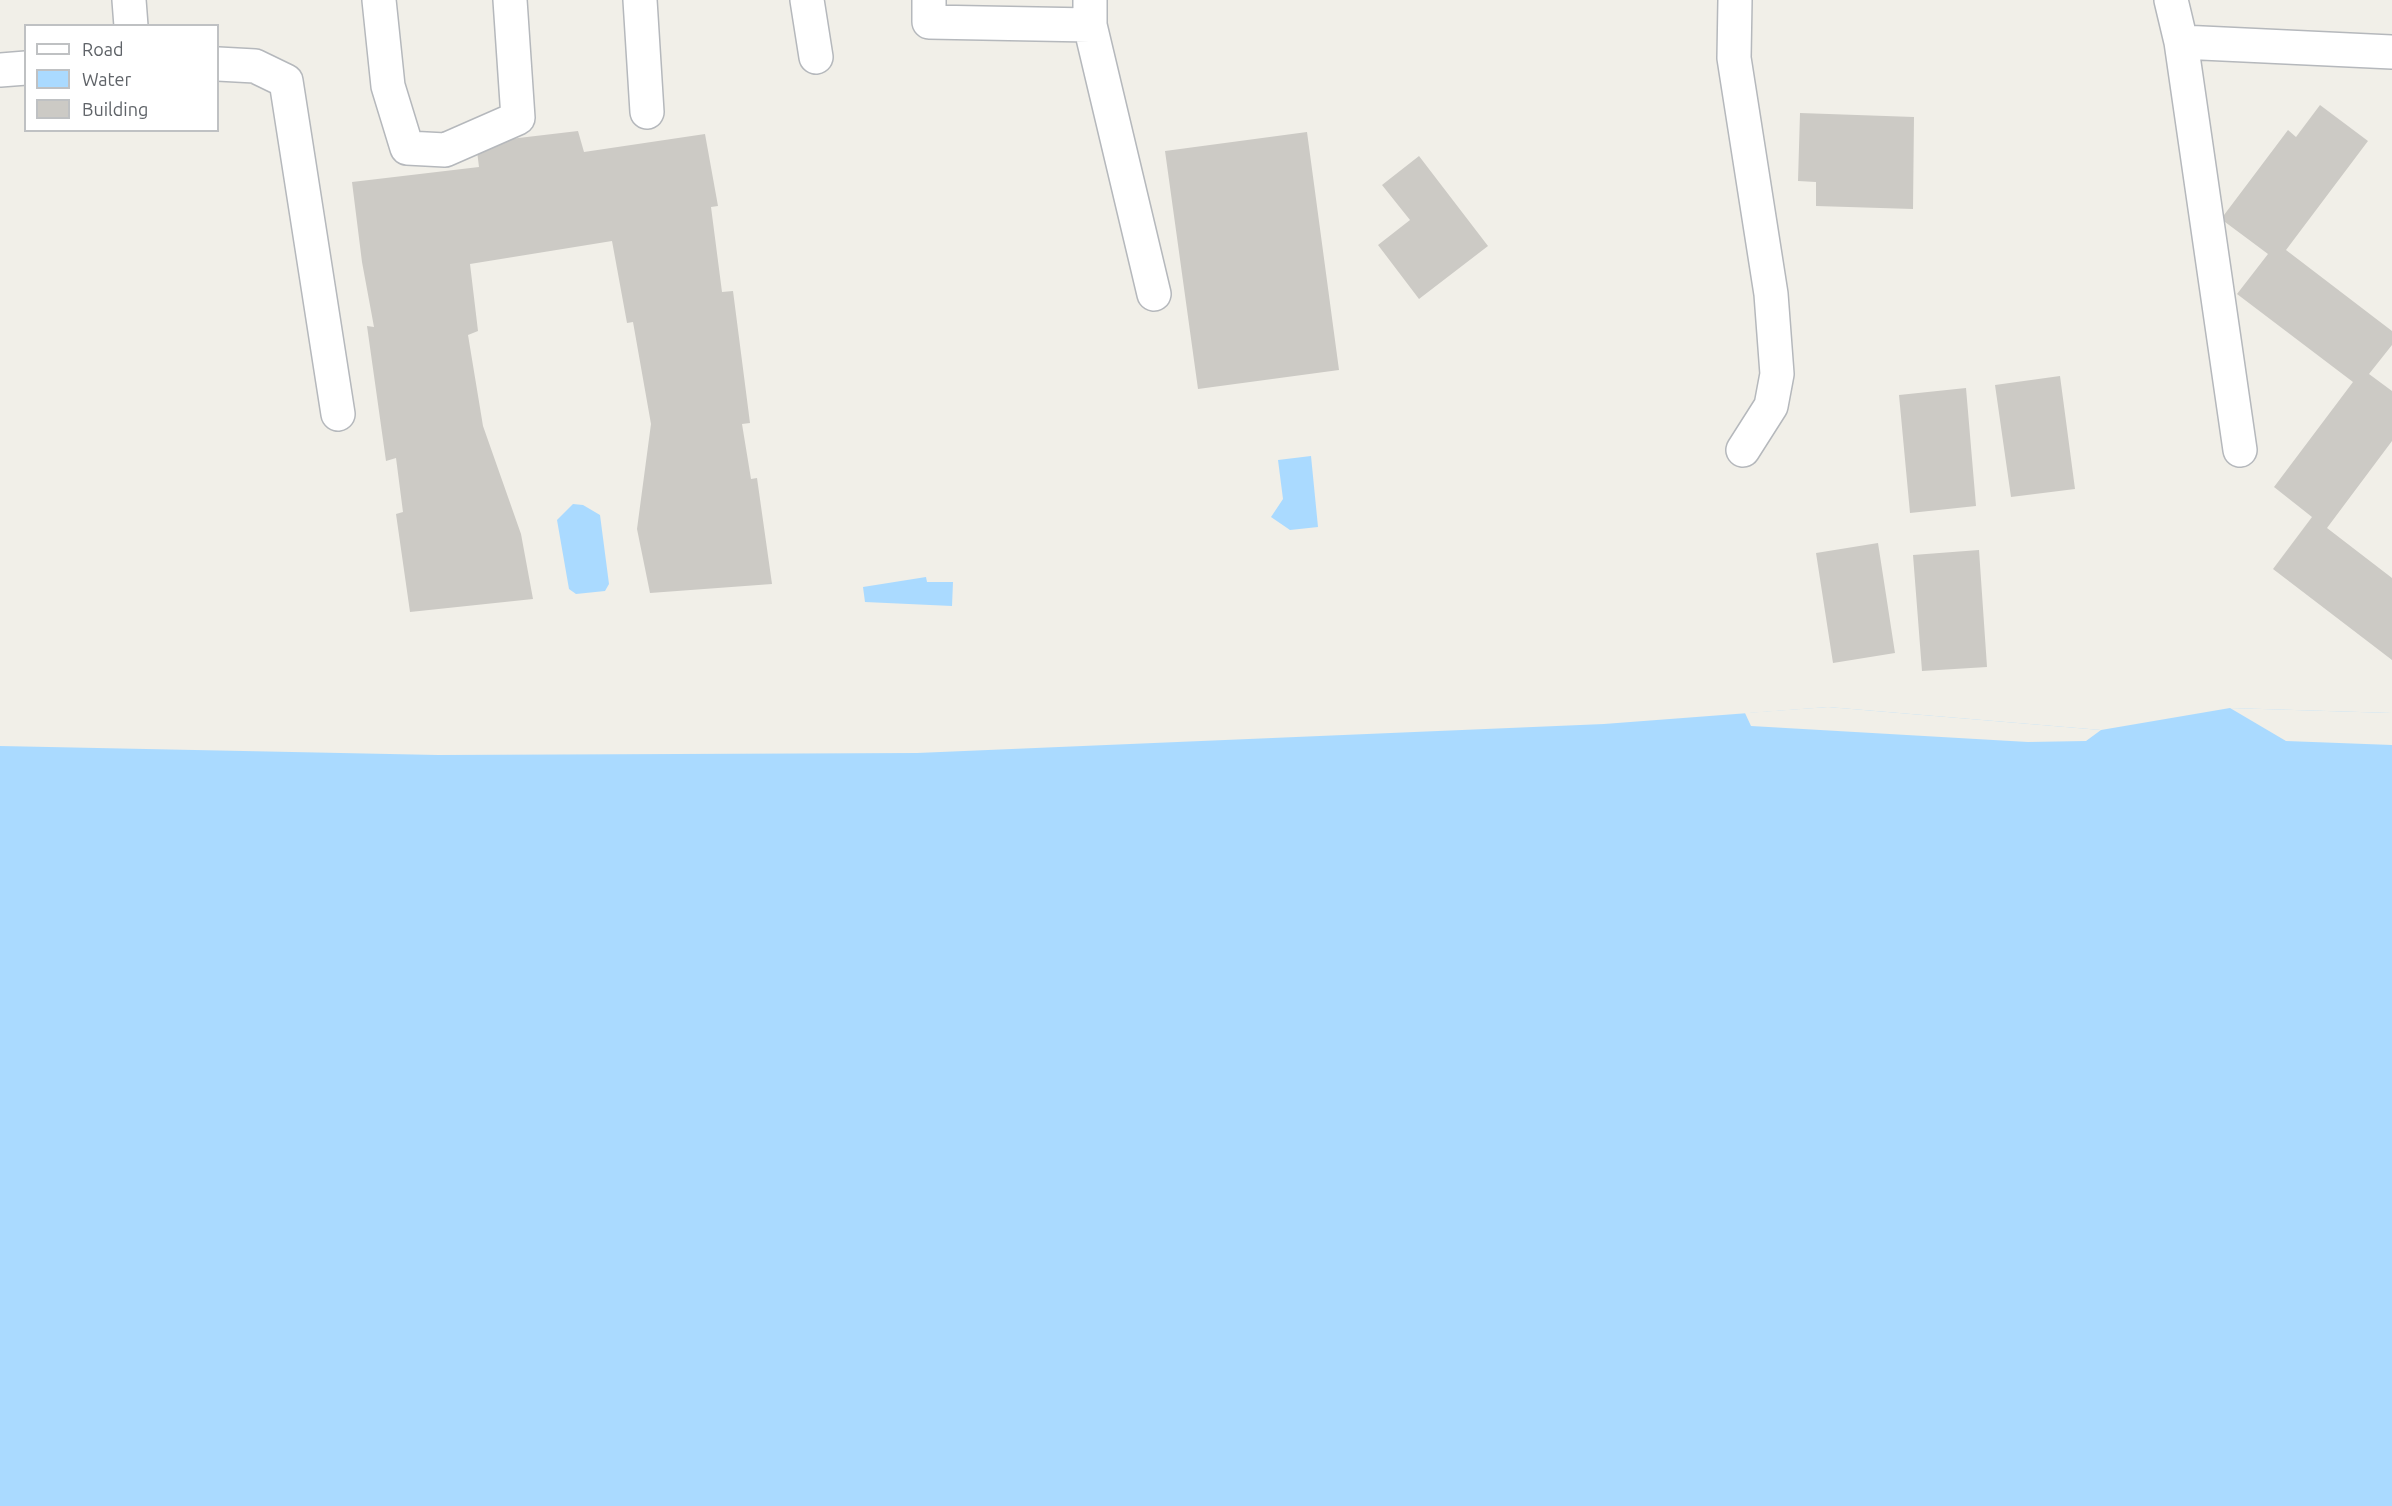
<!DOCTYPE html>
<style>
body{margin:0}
#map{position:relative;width:2392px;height:1506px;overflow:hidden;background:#f1efe8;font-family:Ubuntu,sans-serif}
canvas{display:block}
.legend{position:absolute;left:24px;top:24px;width:195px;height:108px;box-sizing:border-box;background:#fff;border:2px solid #bfc1c3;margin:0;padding:8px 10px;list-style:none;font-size:18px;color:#5f6368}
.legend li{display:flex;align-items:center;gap:12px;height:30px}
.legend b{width:30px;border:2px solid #bfc1c3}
</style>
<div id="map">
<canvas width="2392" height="1506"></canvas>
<ul class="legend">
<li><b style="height:8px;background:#fff"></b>Road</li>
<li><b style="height:16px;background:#aadaff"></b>Water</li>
<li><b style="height:16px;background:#cccac5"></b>Building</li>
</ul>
</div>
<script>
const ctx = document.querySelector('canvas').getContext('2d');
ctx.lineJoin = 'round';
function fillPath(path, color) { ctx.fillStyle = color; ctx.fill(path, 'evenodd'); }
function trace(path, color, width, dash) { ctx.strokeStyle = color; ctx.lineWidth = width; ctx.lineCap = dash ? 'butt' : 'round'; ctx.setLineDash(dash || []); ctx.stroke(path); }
fillPath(new Path2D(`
 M1311,456L1318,527L1290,530L1271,517L1283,499L1278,460Z
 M573,504L583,505L600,515L609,584L605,591L576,594L569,589L557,520Z
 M926,577L927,582H953L952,606L865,602L863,587Z
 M1828,707L2101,730L2230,708L2392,713V1506H0V746L438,755L917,753L1604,724Z`), '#aadaff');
fillPath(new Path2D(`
 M1828,707L2101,730L2086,741L2028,742L1751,726L1745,713Z
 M2230,708L2392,713V745L2286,741Z`), '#f1efe8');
fillPath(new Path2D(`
 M2320,105L2368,141L2286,250L2392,331V345L2369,374L2392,391V441L2327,528L2392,578V660L2273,569L2312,517L2274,487L2353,382L2237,294L2268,254L2221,219L2288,130L2296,137Z
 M1800,113L1914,117L1913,209L1816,206V182L1798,181Z
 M578,131L584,152L705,134L718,206L711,207L722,292L733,291L750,423L742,424L751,479L757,478L772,584L650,593L637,529L651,424L633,322L627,323L612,241L470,264L478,331L468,335L483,426L521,534L533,599L410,612L396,514L403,512L396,458L386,461L367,326L374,327L362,262L352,182L479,167L476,143Z
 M1307,132L1339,370L1198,389L1165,151Z
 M1419,156L1488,246L1419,299L1378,245L1410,220L1382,185Z
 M2060,376L2075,489L2011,497L1995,385Z
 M1966,388L1976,506L1910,513L1899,395Z
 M1878,543L1895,653L1833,663L1816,553Z
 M1979,550L1987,667L1922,671L1913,555Z`), '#cccac5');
const minor = new Path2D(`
 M129,0L131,26
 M379,0L388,86L407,148L445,150L518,118L510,0
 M640,0L647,112
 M807,0L816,57
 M929,0V22L1090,25V0
 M1735,0L1734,58L1771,294L1777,374L1771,406L1743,450
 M2171,0L2181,42L2392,52
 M1090,25L1154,294
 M2181,42L2240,450
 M218,64L255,66L286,81L338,414
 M0,70L26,68`);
trace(minor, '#b5b8bc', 36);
trace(minor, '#fff', 33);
</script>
